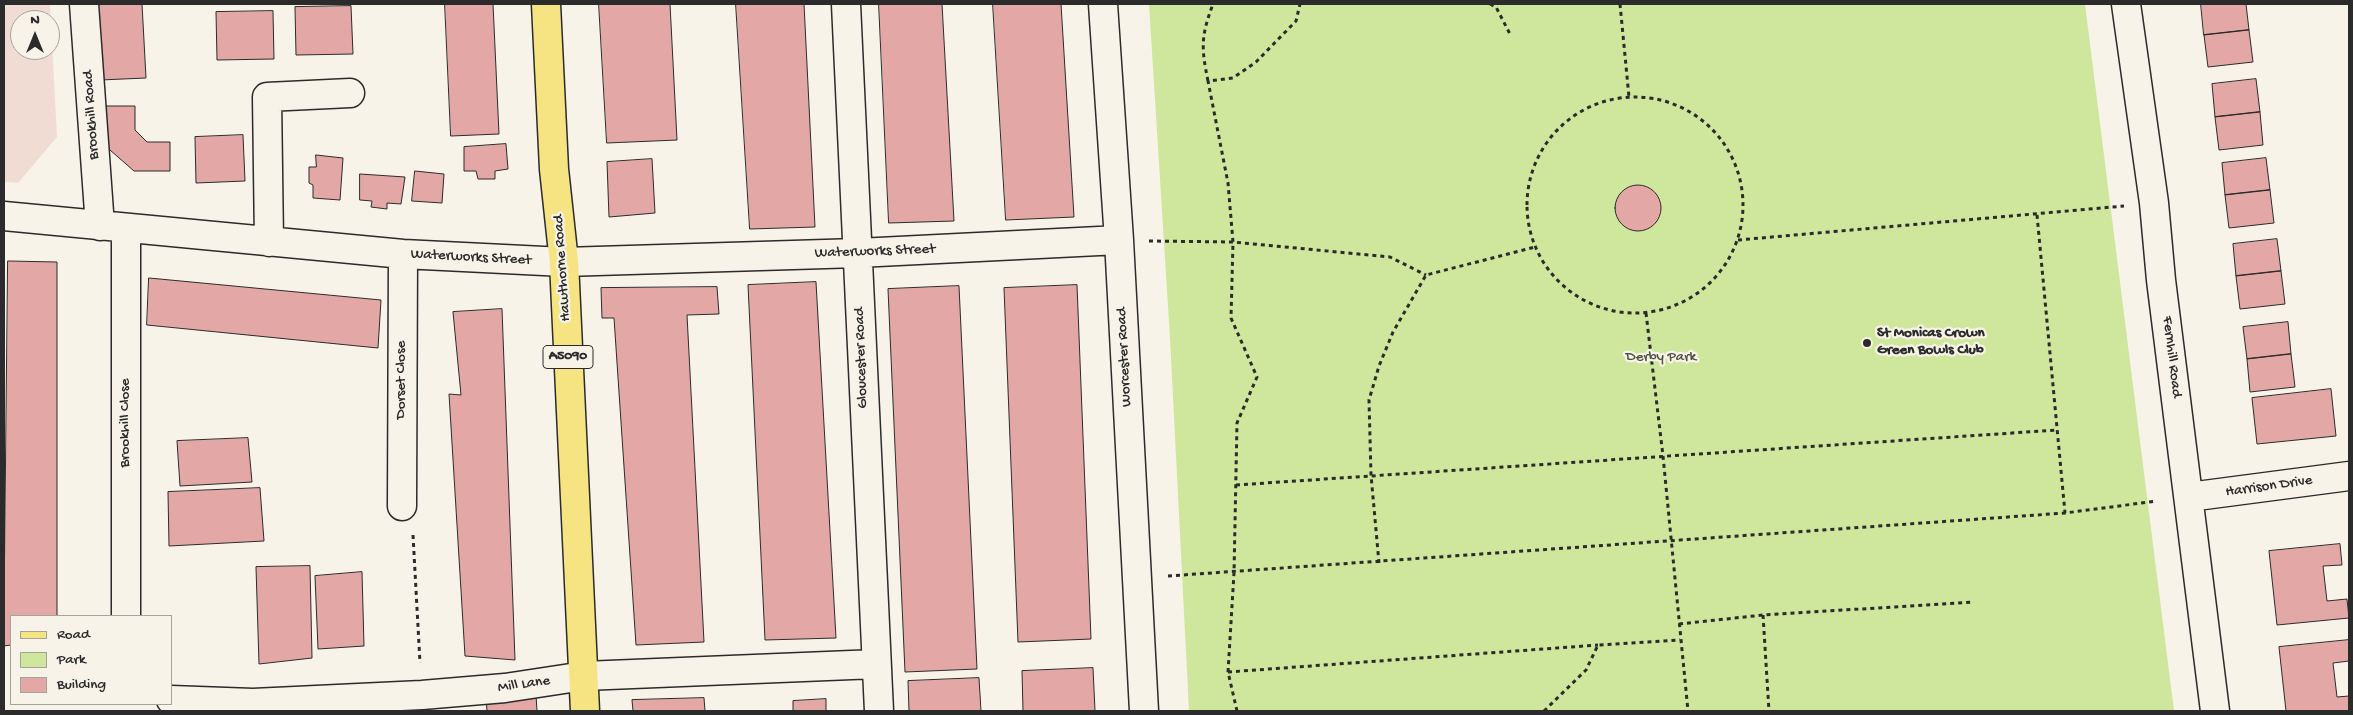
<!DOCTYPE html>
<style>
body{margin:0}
#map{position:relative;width:2353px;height:715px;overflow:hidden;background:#f7f3e8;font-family:"Gochi Hand",sans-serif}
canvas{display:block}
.frame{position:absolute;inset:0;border:5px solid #2b2b2b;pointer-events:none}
.legend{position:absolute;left:10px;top:615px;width:162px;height:90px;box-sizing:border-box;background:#f7f3e8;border:1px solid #a5a39c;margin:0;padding:6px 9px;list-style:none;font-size:15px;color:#2b2b2b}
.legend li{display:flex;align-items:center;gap:10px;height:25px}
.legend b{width:25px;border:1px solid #a5a39c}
.north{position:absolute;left:10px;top:10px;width:50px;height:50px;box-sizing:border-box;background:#f7f3e8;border:1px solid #a5a39c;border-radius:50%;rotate:0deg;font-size:14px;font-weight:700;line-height:20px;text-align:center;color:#2b2b2b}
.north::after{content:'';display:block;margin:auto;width:18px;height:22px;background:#2b2b2b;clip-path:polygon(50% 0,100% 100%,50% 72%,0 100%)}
</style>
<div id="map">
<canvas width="2353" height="715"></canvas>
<div class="frame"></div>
<ul class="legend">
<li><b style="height:6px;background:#f6e381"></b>Road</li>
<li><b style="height:14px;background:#cfe79d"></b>Park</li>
<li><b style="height:14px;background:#e3a8a6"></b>Building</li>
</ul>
<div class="north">N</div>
</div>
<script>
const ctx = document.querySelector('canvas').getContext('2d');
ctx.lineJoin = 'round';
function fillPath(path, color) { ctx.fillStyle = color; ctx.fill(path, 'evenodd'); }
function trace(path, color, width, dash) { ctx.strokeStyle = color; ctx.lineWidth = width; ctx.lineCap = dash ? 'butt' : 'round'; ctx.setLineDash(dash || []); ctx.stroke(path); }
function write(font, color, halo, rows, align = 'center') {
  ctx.font = font + ' "Gochi Hand",sans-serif'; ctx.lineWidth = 4.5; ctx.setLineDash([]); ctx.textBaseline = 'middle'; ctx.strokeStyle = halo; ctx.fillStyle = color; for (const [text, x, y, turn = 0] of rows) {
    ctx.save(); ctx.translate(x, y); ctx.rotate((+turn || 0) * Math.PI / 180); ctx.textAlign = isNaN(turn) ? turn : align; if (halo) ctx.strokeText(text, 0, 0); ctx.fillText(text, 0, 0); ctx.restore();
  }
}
fillPath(new Path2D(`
 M4,4H50L57,137L18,183L4,182ZM20,20H50V50H20Z`), '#f1dcd4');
fillPath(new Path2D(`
 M1149,4H2085L2174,711H1189L1170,338Z`), '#cfe79d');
const building = new Path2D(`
 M96,4H142L146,78L100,80Z
 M445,4H493L499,134L451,136Z
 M599,4H670L677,140L607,143Z
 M736,4H804L815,227L750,229Z
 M879,4H942L954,221L889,223Z
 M993,4H1061L1074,217L1006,220Z
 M2201,4H2246L2249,30L2204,35Z
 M351,6L353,54L296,55L295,7Z
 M273,11L274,59L217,60L216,12Z
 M2249,30L2253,62L2208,67L2204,35Z
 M2256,79L2260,112L2215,117L2212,84Z
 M103,106H135V130L147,142H170V171H134L102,143Z
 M2260,112L2263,145L2219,150L2215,117Z
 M243,135L245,181L196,183L195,137Z
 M506,144L508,169L495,171V179H478L476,171H464V147Z
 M316,155L343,158L340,200L313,198V185L309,183V167H316Z
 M2266,158L2270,190L2225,195L2222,163Z
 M652,159L655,213L609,217L607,162Z
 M415,171L444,174L442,203L412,201Z
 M360,174L405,177L401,204L387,203V209L371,207L372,201L360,200Z
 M1615 208a23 23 0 1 1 46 0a23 23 0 1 1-46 0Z
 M2270,190L2274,223L2229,228L2225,195Z
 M2277,239L2281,271L2236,276L2233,244Z
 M8,261L57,262V616H11V645L4,646Z
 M2281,271L2285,304L2240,309L2236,276Z
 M149,278L381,300L378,348L147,325Z
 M816,282L836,638L765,640L748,285Z
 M1077,285L1091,639L1018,642L1004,288Z
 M959,286L977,669L905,672L888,289Z
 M717,287L719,314L687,315L704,642L636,645L614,318H602L601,288Z
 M502,309L515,660L465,656L449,394L461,395L453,312Z
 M2288,322L2291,354L2247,359L2243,327Z
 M2291,354L2295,387L2250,392L2247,359Z
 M2331,389L2336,436L2257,444L2252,398Z
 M248,438L252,482L180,486L177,441Z
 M260,488L264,541L169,546L168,492Z
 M2340,544L2342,565L2323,566L2327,601L2347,599L2349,618L2277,625L2269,551Z
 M310,566L312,658L259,664L256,567Z
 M362,572L364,646L318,649L315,576Z
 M2349,640V661L2333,663L2337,697L2349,696V711H2286L2279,647Z
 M1093,668L1095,711H1023L1022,671Z
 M979,678L981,711H909L908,681Z
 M536,695L537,711H487L486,698Z
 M704,698L705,711H633L632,700Z
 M826,699V711H793V701Z`);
fillPath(building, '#e3a8a6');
trace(building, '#2b2b2b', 1);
const minor = new Path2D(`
 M84,4L100,226
 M846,4L879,711
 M1103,4L1119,240L1144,711
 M2126,4L2154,203L2161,280L2215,711
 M4,216L403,254L564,262L858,253L1119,240
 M126,229V616
 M269,242L267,97L350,93
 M2189,497L2349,476
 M402,506L403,254
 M171,700L253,703L422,695L505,688L584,676L876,664`);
const major = new Path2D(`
 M546,4L554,169L564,262L585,711`);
trace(minor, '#2b2b2b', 31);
trace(major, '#2b2b2b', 31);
trace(new Path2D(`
 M1490,4L1496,7L1511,36
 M1620,4L1629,97
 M1208,81C1201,47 1201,36 1213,4
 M1527 205a108 108 0 1 1 216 0a108 108 0 1 1-216 0Z
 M2037,215L2065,513
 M1738,240L2124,206
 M1149,241L1233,242L1390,257L1426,275
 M1646,313L1663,456L1688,711
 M1236,485L2057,430
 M413,535L420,663
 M1379,563L1371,475L1369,400L1379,366L1393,332L1426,275L1535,247
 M1168,576L2065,513L2157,501
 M1763,615L1769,711
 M1679,624L1763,615L1974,602
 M1228,672L1598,645
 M1237,711L1228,672L1234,573L1237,423L1257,377L1231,318L1233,242L1228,183L1208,81L1233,78L1256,62L1296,21L1300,4
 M1544,711L1586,670L1598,645L1680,640`), '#2b2b2b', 3, [4, 4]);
trace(minor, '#f7f3e8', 28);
trace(major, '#f6e381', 28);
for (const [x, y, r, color] of [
 [1867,343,5,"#2b2b2b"]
]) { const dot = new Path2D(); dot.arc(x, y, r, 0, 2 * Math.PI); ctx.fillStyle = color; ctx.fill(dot); trace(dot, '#f7f3e8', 2); }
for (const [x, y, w] of [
 [568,357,50]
]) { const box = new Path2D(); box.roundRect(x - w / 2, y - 11.5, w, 23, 4); ctx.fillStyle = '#f7f3e8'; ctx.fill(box); trace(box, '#2b2b2b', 1); }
write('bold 14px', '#2b2b2b', null, [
 ["A5090",568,357]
]);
write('15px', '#2b2b2b', '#f7f3e8', [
 ["Brookhill Road",92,115,-94],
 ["Waterworks Street",875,252,-2],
 ["Waterworks Street",471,258,3],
 ["Hawthorne Road",563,268,-94],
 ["Worcester Road",1125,357,-93],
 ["Fernhill Road",2171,357,83],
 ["Gloucester Road",862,358,-92],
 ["Dorset Close",402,380,-90],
 ["Brookhill Close",126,423,-90],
 ["Harrison Drive",2269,487,-8],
 ["Mill Lane",524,685,-8]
]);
write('bold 15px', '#2b2b2b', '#f7f3e8', [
 ["St Monicas Crown",1877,334],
 ["Green Bowls Club",1877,351]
], 'left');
write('15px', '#4c5142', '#f7f3e8', [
 ["Derby Park",1661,358]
]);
</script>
